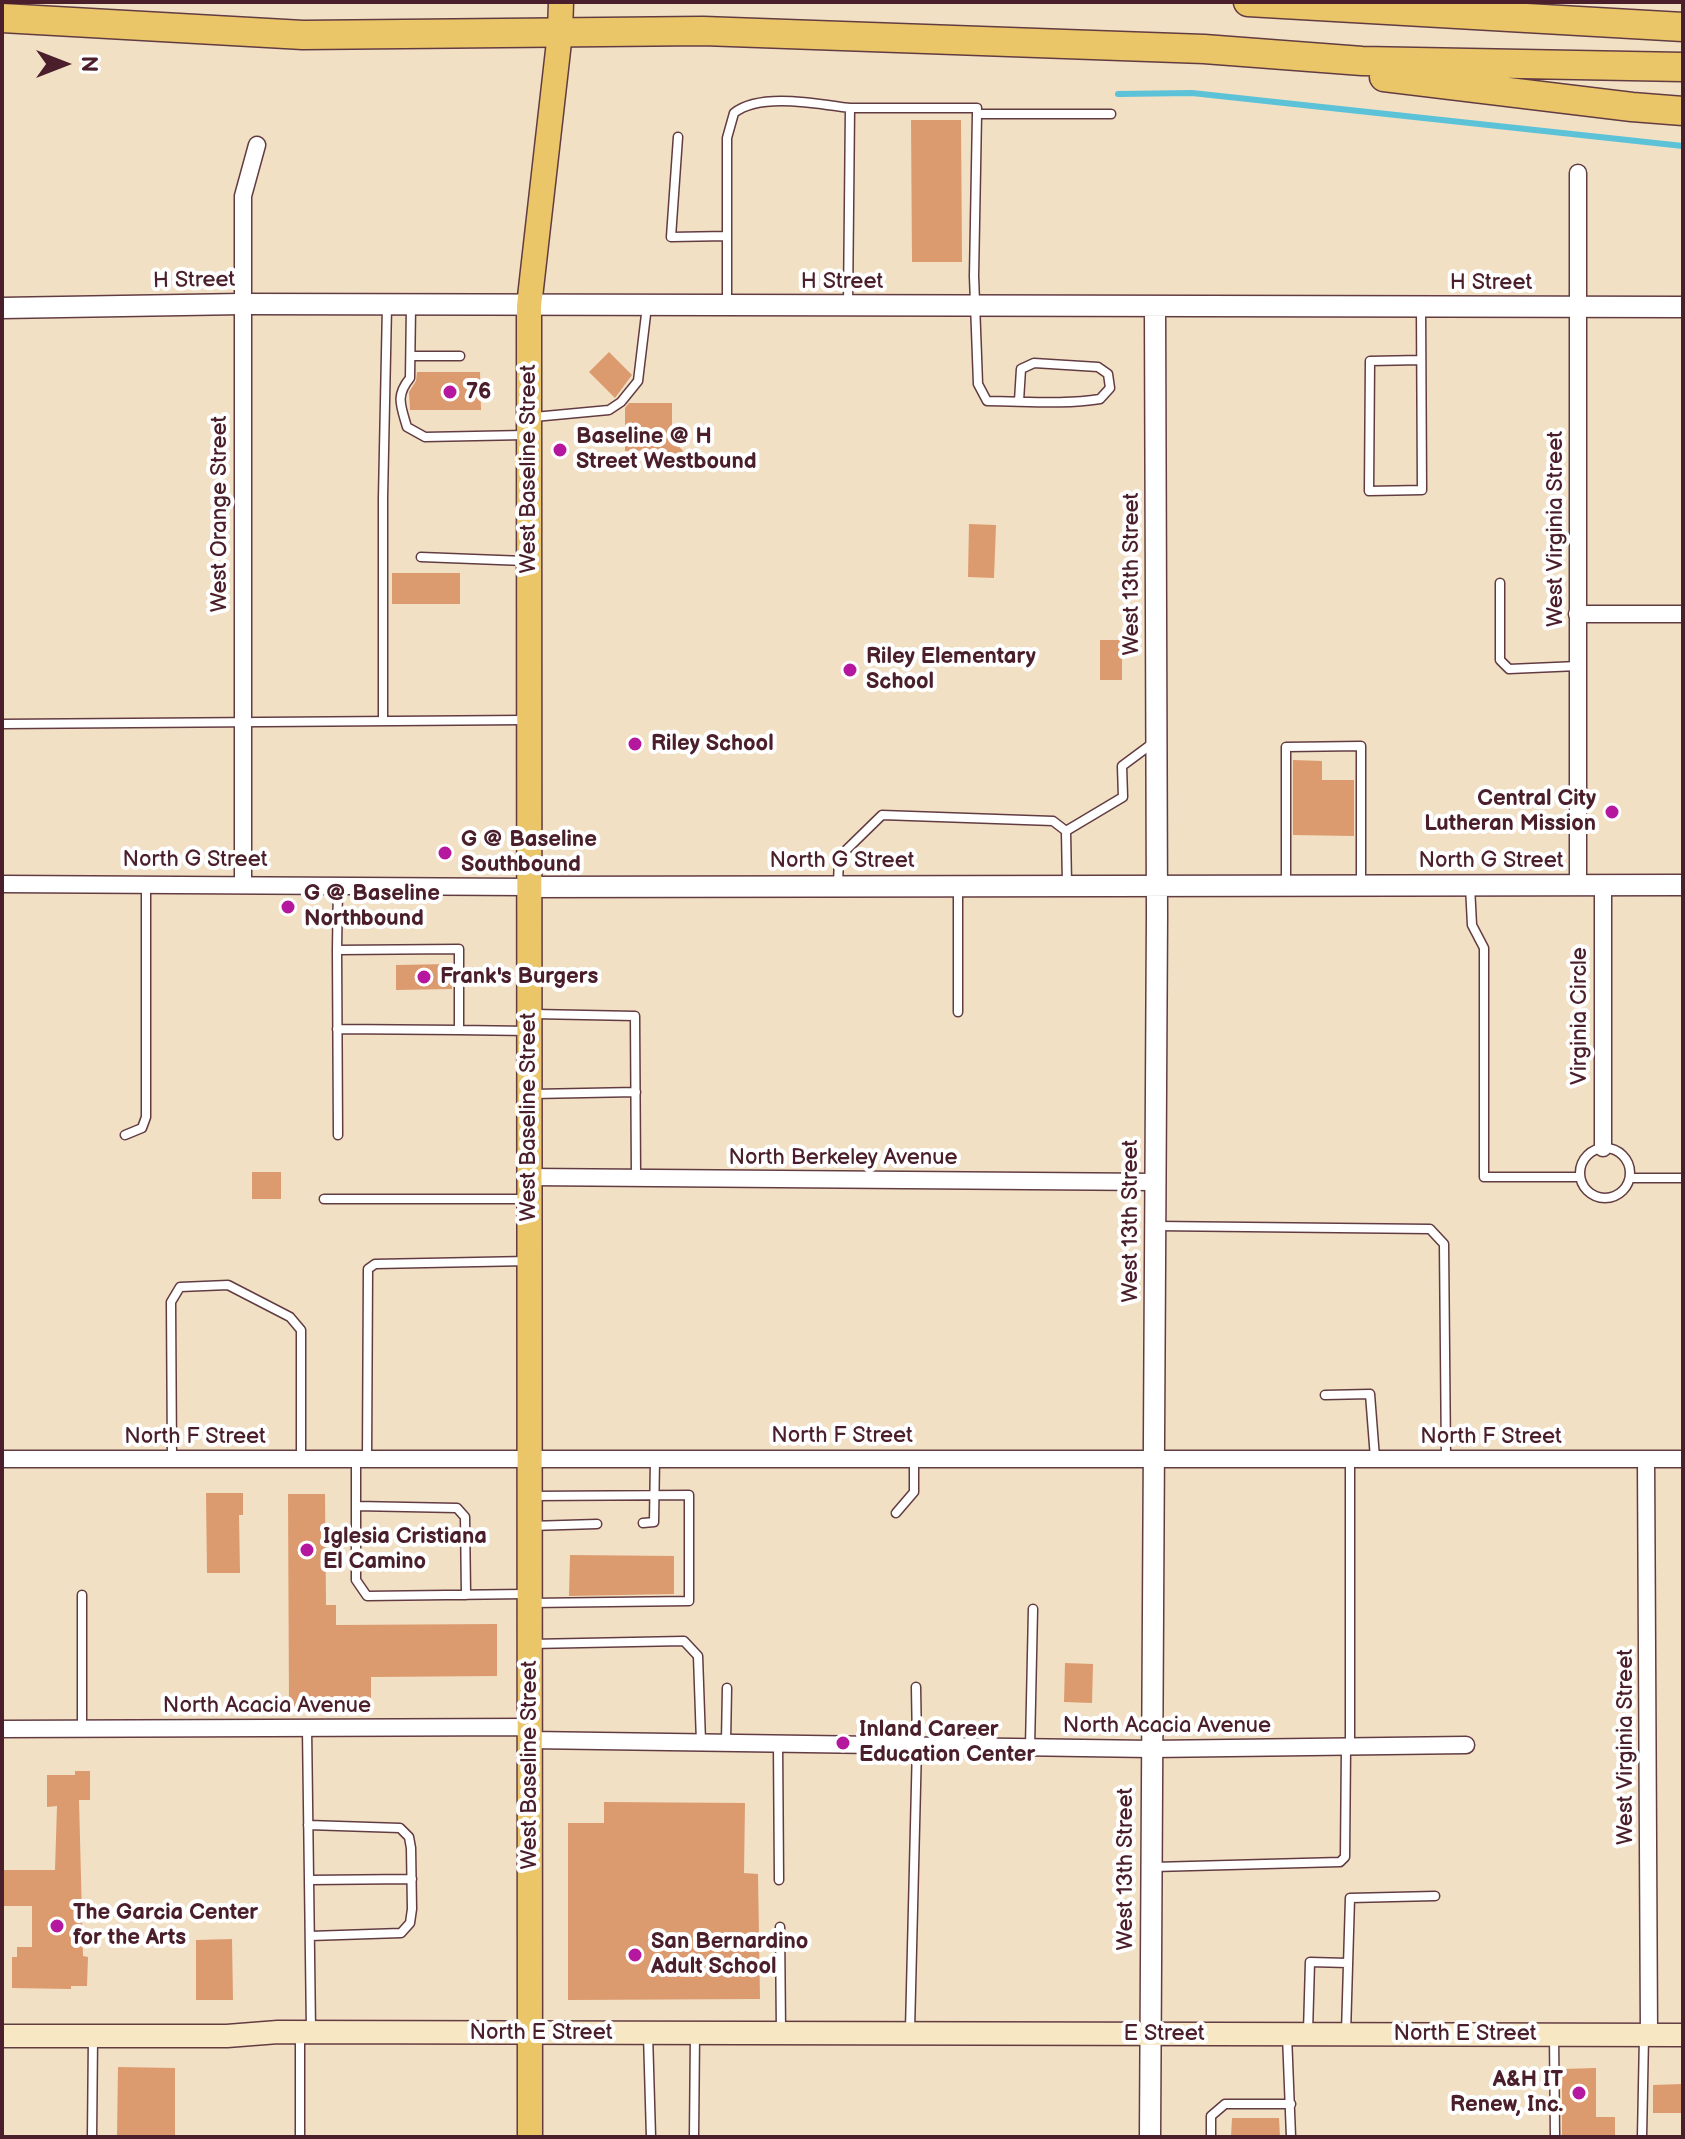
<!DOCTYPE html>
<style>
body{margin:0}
#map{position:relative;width:1685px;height:2139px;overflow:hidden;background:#f1e0c4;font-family:"Balsamiq Sans",sans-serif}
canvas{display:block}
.frame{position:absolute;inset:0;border:4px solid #4a1f2b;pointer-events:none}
.north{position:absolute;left:24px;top:24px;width:80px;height:80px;-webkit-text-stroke:6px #fff;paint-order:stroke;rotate:90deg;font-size:22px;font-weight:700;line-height:32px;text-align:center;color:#4a1f2b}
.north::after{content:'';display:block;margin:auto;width:28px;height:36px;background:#4a1f2b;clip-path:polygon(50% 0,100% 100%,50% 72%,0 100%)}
</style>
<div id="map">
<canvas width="1685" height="2139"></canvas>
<div class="frame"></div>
<div class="north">N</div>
</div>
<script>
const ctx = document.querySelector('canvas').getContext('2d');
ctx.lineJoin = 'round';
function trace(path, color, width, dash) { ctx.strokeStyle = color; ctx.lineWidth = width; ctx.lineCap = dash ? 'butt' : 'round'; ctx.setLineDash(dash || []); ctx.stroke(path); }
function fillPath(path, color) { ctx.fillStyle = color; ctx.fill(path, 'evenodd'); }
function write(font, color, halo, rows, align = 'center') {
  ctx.font = font + ' "Balsamiq Sans",sans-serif'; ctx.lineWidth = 8; ctx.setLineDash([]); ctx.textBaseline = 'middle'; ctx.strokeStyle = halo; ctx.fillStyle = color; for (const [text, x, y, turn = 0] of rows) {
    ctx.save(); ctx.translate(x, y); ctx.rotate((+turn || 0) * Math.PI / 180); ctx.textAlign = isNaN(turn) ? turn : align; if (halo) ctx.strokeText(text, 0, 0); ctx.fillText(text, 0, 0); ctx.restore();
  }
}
trace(new Path2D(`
 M1118,94L1192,93L1683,146`), '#5bc2d8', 6);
fillPath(new Path2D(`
 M911,120H961L962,262H912Z
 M609,352L632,375L615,398L589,372Z
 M417,372H480L481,410H410L409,392L416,381Z
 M629,403H672V439L683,451L669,463L659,450L625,451V408Z
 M969,524L996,525L994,578L968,577Z
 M392,573H460V604H392Z
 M1100,640H1122V680H1100Z
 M1293,760L1322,761V780H1354V836L1293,835Z
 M452,964V989L396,990V965Z
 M252,1172H281V1199H252Z
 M206,1493H243V1515H239L240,1573H207Z
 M288,1494H325L326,1605H336V1625L497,1624V1676L371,1677V1705L289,1706Z
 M570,1555L674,1556V1594L569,1596Z
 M1065,1663L1093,1664L1092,1703L1064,1702Z
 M75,1771H90V1800H79L83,1956L88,1957L87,1986H71V1989L12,1988V1957H17V1947H32V1906H2V1870H55L57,1806L47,1807V1775H75Z
 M604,1802L745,1803L744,1873L758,1874L760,1999L568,2000V1823H604Z
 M232,1939L233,2000H196V1940Z
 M118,2067L175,2068V2137H117Z
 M1596,2068V2117H1615V2137H1562V2069Z
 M1683,2084V2113H1653V2085Z
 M1232,2118H1279L1280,2137H1231Z`), '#dc9a6f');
const service = new Path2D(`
 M977,114L974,276L978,384L987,401C1024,401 1063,405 1100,399L1110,388L1108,374L1098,367L1034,363L1021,369L1019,401
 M678,137L671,237L727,236
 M727,304V138L734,113C760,92 818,104 850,108
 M848,305L850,108H977V114H1111
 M411,306L410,378C395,396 401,406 407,427L425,437L525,435
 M1421,307L1422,490L1369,491L1370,361L1421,360
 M412,356H460
 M534,417L609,410L621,402L638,381L647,306
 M421,557L525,561
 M1500,583V660L1509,669L1578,666
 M383,721V498L387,306
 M2,724L525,720
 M1066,831L1123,797L1122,766L1153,743
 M838,885L839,857L882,815L1053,821L1066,831L1067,884
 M1286,885V747L1361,746V884
 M338,886L337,950L459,949V1030L529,1031
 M1470,886L1472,925L1484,948V1177H1580
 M337,950L338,1135
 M958,1012V886
 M534,1014L635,1016L636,1177
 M337,1029L459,1030
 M533,1094L636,1092
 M125,1135L142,1128L146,1117V884
 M1580 1173a25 25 0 1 1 50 0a25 25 0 1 1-50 0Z
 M1630,1178H1683
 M324,1199H528
 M1156,1226L1430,1229L1444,1244L1446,1459
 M1325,1395L1370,1394L1375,1458
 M172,1459L171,1302L180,1287L228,1285L290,1317L301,1330V1459
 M356,1459V1580L367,1596L525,1594
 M367,1459L368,1269L375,1264L528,1261
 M531,1496L689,1495V1601L531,1603
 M356,1506L457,1508L465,1517L466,1595
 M896,1513L914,1492V1458
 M643,1523L654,1522L655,1459
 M530,1526L597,1524
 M82,1595V1729
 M531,1644L684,1641L698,1656L701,1742
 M307,1728L311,2031
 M726,1742L727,1688
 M778,1744L779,1880
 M1030,1747L1033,1609
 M1350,1747V1459
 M308,1825L400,1828L409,1837L411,1848L412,1909L410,1923L401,1933L310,1936
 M1154,1867L1340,1862L1345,1857L1346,1747
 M309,1880L412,1879
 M780,1927L781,2032
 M910,2030L917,1745L916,1687
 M1308,2032L1310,1962L1348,1963
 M1346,2033L1350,1898L1435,1896
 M300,2034V2137
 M648,2034L651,2137
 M1287,2035L1291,2137
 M1554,2035L1555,2137
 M92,2137L93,2037
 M694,2137L695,2034
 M1211,2137V2116L1225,2104H1291
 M1642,2137L1644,2036`);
const minor = new Path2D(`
 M1577,614H1683
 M2,884L529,887
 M243,884V196L257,145
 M1578,885V173
 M1603,885V1148
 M529,1177L1155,1182
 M2,1459H1683
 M1646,1459L1649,2035
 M2,1729L531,1727
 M531,1740L1151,1749L1466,1745`);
const tertiary = new Path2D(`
 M2,308L242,304L1683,307
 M529,887L1683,885
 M1150,2137L1157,914L1155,306`);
const secondary = new Path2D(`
 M2,2036H227L278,2032L1683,2035`);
const primary = new Path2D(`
 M530,2137L529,306L560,33L561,2`);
const motorway = new Path2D(`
 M1248,2L1683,27
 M2,18L303,35L703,31L1204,49L1362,61L1683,67
 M1384,77L1632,107L1683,111`);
trace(service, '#633c42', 11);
trace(minor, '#633c42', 19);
trace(tertiary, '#633c42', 23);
trace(secondary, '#633c42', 25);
trace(primary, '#633c42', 27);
trace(motorway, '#633c42', 31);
trace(service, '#fff', 8);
trace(minor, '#fff', 16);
trace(tertiary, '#fff', 20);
trace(secondary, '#f7e8c3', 22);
trace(primary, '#eac669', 24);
trace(motorway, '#eac669', 28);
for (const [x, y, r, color] of [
 [450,392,8,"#b5179e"],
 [560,450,8,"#b5179e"],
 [850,670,8,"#b5179e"],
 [635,744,8,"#b5179e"],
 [1612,812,8,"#b5179e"],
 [445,853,8,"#b5179e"],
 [288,907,8,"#b5179e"],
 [424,977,8,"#b5179e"],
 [307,1550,8,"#b5179e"],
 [843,1743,8,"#b5179e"],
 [57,1926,8,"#b5179e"],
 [635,1955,8,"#b5179e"],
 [1579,2093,8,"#b5179e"]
]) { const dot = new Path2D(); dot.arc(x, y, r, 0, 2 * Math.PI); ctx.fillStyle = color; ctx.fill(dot); trace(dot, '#fff', 3); }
write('22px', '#4a1f2b', '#fff', [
 ["H Street",194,281,-1],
 ["H Street",842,282],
 ["H Street",1491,283],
 ["West Baseline Street",529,469,-90],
 ["West Orange Street",220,514,-90],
 ["West Virginia Street",1556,529,-90],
 ["West 13th Street",1132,574,-90],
 ["North G Street",195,860],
 ["North G Street",842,861],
 ["North G Street",1491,861],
 ["Virginia Circle",1580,1016,-90],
 ["West Baseline Street",529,1117,-90],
 ["North Berkeley Avenue",843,1158],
 ["West 13th Street",1131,1221,-90],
 ["North F Street",842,1436],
 ["North F Street",195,1437],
 ["North F Street",1491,1437],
 ["North Acacia Avenue",267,1706],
 ["North Acacia Avenue",1167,1726],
 ["West Virginia Street",1626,1747,-90],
 ["West Baseline Street",530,1765,-90],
 ["West 13th Street",1126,1869,-90],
 ["North E Street",541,2033],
 ["E Street",1164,2034],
 ["North E Street",1465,2034]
]);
write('bold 22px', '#4a1f2b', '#fff', [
 ["76",466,392],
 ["Baseline @ H",576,437],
 ["Street Westbound",576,462],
 ["Riley Elementary",866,657],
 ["School",866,682],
 ["Riley School",651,744],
 ["Central City",1596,799,"right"],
 ["Lutheran Mission",1596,824,"right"],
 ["G @ Baseline",461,840],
 ["Southbound",461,865],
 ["G @ Baseline",304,894],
 ["Northbound",304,919],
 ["Frank's Burgers",440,977],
 ["Iglesia Cristiana",323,1537],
 ["El Camino",323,1562],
 ["Inland Career",859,1730],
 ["Education Center",859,1755],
 ["The Garcia Center",73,1913],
 ["for the Arts",73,1938],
 ["San Bernardino",651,1942],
 ["Adult School",651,1967],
 ["A&H IT",1563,2080,"right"],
 ["Renew, Inc.",1563,2105,"right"]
], 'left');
</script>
